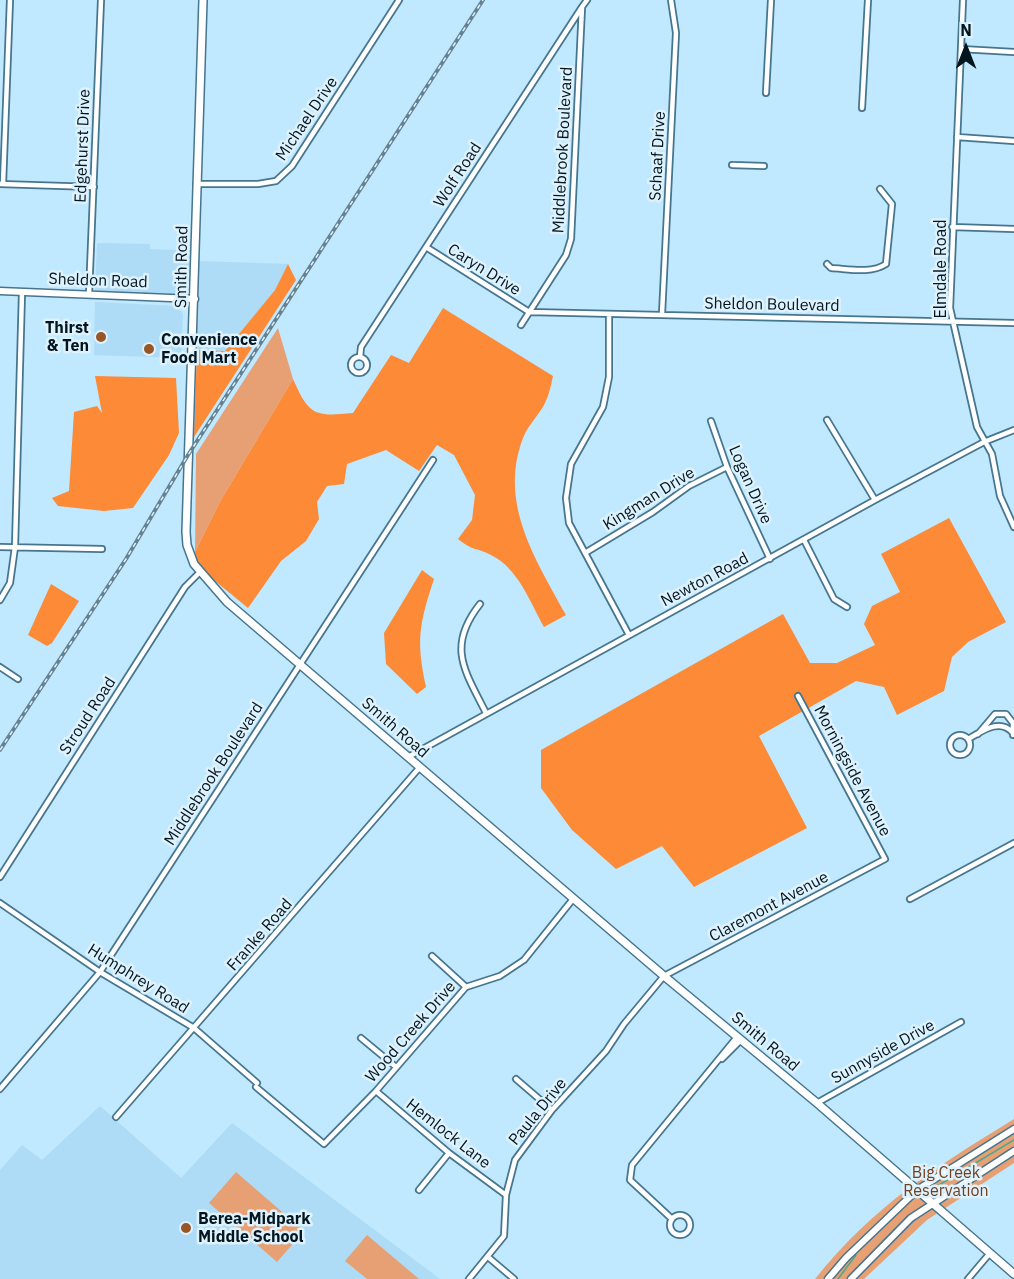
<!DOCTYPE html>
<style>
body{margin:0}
#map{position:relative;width:1014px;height:1279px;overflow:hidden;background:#c0e8fe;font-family:"IBM Plex Sans",sans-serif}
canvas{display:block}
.north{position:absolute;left:936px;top:18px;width:60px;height:60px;-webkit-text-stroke:4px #def2fd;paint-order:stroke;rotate:0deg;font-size:16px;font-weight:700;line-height:24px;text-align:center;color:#03161f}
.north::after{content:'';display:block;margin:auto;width:21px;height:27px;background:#03161f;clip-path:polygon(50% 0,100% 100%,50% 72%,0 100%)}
</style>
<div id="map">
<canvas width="1014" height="1279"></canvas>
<div class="north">N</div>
</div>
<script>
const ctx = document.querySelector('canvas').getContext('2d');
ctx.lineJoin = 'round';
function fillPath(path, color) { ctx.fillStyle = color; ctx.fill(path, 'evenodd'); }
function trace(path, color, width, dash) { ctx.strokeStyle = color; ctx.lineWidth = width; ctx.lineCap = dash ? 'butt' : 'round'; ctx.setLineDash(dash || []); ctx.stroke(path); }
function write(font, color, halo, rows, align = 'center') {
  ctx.font = font + ' "IBM Plex Sans",sans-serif'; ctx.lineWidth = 5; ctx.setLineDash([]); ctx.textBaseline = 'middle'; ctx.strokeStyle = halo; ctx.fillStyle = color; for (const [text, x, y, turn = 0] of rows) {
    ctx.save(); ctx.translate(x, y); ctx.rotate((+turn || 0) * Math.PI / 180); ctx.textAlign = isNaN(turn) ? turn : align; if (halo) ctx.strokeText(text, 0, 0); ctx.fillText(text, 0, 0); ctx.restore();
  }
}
fillPath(new Path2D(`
 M97,243L150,244V249L200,251V261L288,264L275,290L225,351L192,350V295L95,291Z
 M95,302L177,306L183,314L181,358L94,355Z
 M100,1106L181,1178L232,1123L440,1279H0V1170L22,1145L42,1160Z`), '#aedbf5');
fillPath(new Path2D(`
 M278,328L293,379L221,500L195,552L196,454Z
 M1014,1119V1163L927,1220L864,1279H815C873,1206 936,1167 1014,1119Z
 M236,1172L304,1231L277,1262L209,1203Z
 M367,1235L419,1279H367L345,1261Z`), '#e7a074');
fillPath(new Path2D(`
 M288,264L296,280L194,437L197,350L225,351L275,290Z
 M443,308L553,376C551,385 549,395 545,403C539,415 528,425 523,438C498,503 536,560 566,615L544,627C530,602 518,568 491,555C476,547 474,552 458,539L472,520L475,495L454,455L437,445L419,471L386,450L347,464L344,484L327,486L317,502L319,519L306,541L281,561L248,608L198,567L195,552L221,500L293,379C309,415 314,417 353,413L391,355L409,363Z
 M95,376L176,378L179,433L169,455L133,508L104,511L58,506L52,498L69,491L74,412L97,406L102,413Z
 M949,518L1006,622L968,642L952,657L944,691L897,715L884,687L856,681L759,736L807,828L694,887L662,846L616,869L572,830L541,788V750L783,614L810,663H837L875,645L864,624L872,606L900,592L881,554Z
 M422,570L434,579C419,624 416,641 426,687L417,694L386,664L384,633Z
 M51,584L79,601L52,643L47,646L28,635Z`), '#fc8a36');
trace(new Path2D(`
 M939,1185L1014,1140
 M838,1279L856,1255`), '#48a98f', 1.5);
const minor = new Path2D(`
 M963,0L950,308L977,427L992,454L1000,496L1014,527
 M961,49L1014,52
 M766,93L771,0
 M862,108L868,0
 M957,137L1014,141
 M732,165L764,166
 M0,184L94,187
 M3,184L10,0
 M196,184H258L276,181L292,166L399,0
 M952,227L1014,229
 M426,247L529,312L1014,323
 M827,264L831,268C849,269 871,274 886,264L892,204L880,189
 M89,294L101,0
 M609,314V377L603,407L571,464L566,498L569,523L629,635
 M662,314L676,33L671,0
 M521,325L566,255L571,239L582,7L587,0
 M360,357L361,347L582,7
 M351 365a8 8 0 1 1 16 0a8 8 0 1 1-16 0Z
 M827,420L875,500
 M711,421L727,467L770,559
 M804,540L834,599L847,607
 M0,547L102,549
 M585,553L653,512L689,486L727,467
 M0,600L10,583L15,547L22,292
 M480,604C446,647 465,671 486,713
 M0,667L18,679
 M978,734L995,714H1006L1013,723V735
 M950 745a10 10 0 1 1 20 0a10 10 0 1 1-20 0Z
 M968,739C981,732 1000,717 1013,733
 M410,756L875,500L984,442L1014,430
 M0,877L185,587L200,572
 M910,899L1014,843
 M0,903L100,972L194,1028L257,1083
 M432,956L466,987
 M361,1038L396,1067
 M722,1059L741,1040
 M516,1079L552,1110
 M256,1087L324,1144L376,1091L466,987L500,976L524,960L573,899
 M0,1089L100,972L433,460
 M376,1091L449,1153L506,1195
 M817,1103L961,1022
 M116,1117L420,767
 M419,1190L449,1153
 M670 1225a10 10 0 1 1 20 0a10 10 0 1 1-20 0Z
 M672,1219L630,1180L632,1165L737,1037
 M488,1257L514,1279
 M469,1279L504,1236L506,1195L515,1160L552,1110L606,1051L624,1024L664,976L885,859L798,696
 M968,1279L990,1253`);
const tertiary = new Path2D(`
 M0,291L195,299
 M828,1279L846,1258L917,1190L1014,1129
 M851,1279L911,1218L1014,1151`);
const secondary = new Path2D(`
 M203,0L186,532L187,545L194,564L227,602L664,976L817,1103L1014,1274`);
trace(minor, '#46758e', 8);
trace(tertiary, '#46758e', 9);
trace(secondary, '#46758e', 10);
trace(minor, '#fff', 4.5);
trace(tertiary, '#fff', 6);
trace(secondary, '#fff', 7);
const rail = new Path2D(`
 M0,750L126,559L188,455L483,0`);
trace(rail, '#648291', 4);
trace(rail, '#def2fd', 1.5, [4.5]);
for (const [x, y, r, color] of [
 [101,337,6,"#985526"],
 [149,349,6,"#985526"],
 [186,1228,6,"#985526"]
]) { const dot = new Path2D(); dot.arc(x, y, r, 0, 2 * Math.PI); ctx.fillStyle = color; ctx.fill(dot); trace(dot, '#def2fd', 2); }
write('16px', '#03161f', '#def2fd', [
 ["Michael Drive",307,119,-56],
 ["Edgehurst Drive",83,146,-88],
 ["Middlebrook Boulevard",563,150,-87],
 ["Schaaf Drive",658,156,-87],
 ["Wolf Road",458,175,-57],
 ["Smith Road",182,267,-89],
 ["Elmdale Road",941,269,-90],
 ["Caryn Drive",484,270,32],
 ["Sheldon Road",98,281,2],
 ["Sheldon Boulevard",772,305,1],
 ["Logan Drive",750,485,66],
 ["Kingman Drive",649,499,-32],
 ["Newton Road",705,580,-28],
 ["Stroud Road",88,716,-57],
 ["Smith Road",395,728,41],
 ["Morningside Avenue",852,771,62],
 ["Middlebrook Boulevard",214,774,-57],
 ["Claremont Avenue",769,907,-28],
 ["Franke Road",260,935,-49],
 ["Humphrey Road",138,979,32],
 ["Wood Creek Drive",411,1032,-49],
 ["Smith Road",765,1042,40],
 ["Sunnyside Drive",883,1052,-29],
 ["Paula Drive",538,1112,-51],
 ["Hemlock Lane",448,1134,38]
]);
write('bold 16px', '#03161f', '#def2fd', [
 ["Thirst",89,328,"right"],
 ["& Ten",89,346,"right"],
 ["Convenience",161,340],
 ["Food Mart",161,358],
 ["Berea-Midpark",198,1219],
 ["Middle School",198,1237]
], 'left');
write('16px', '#6f4021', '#def2fd', [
 ["Big Creek",946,1173],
 ["Reservation",946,1191]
]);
</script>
